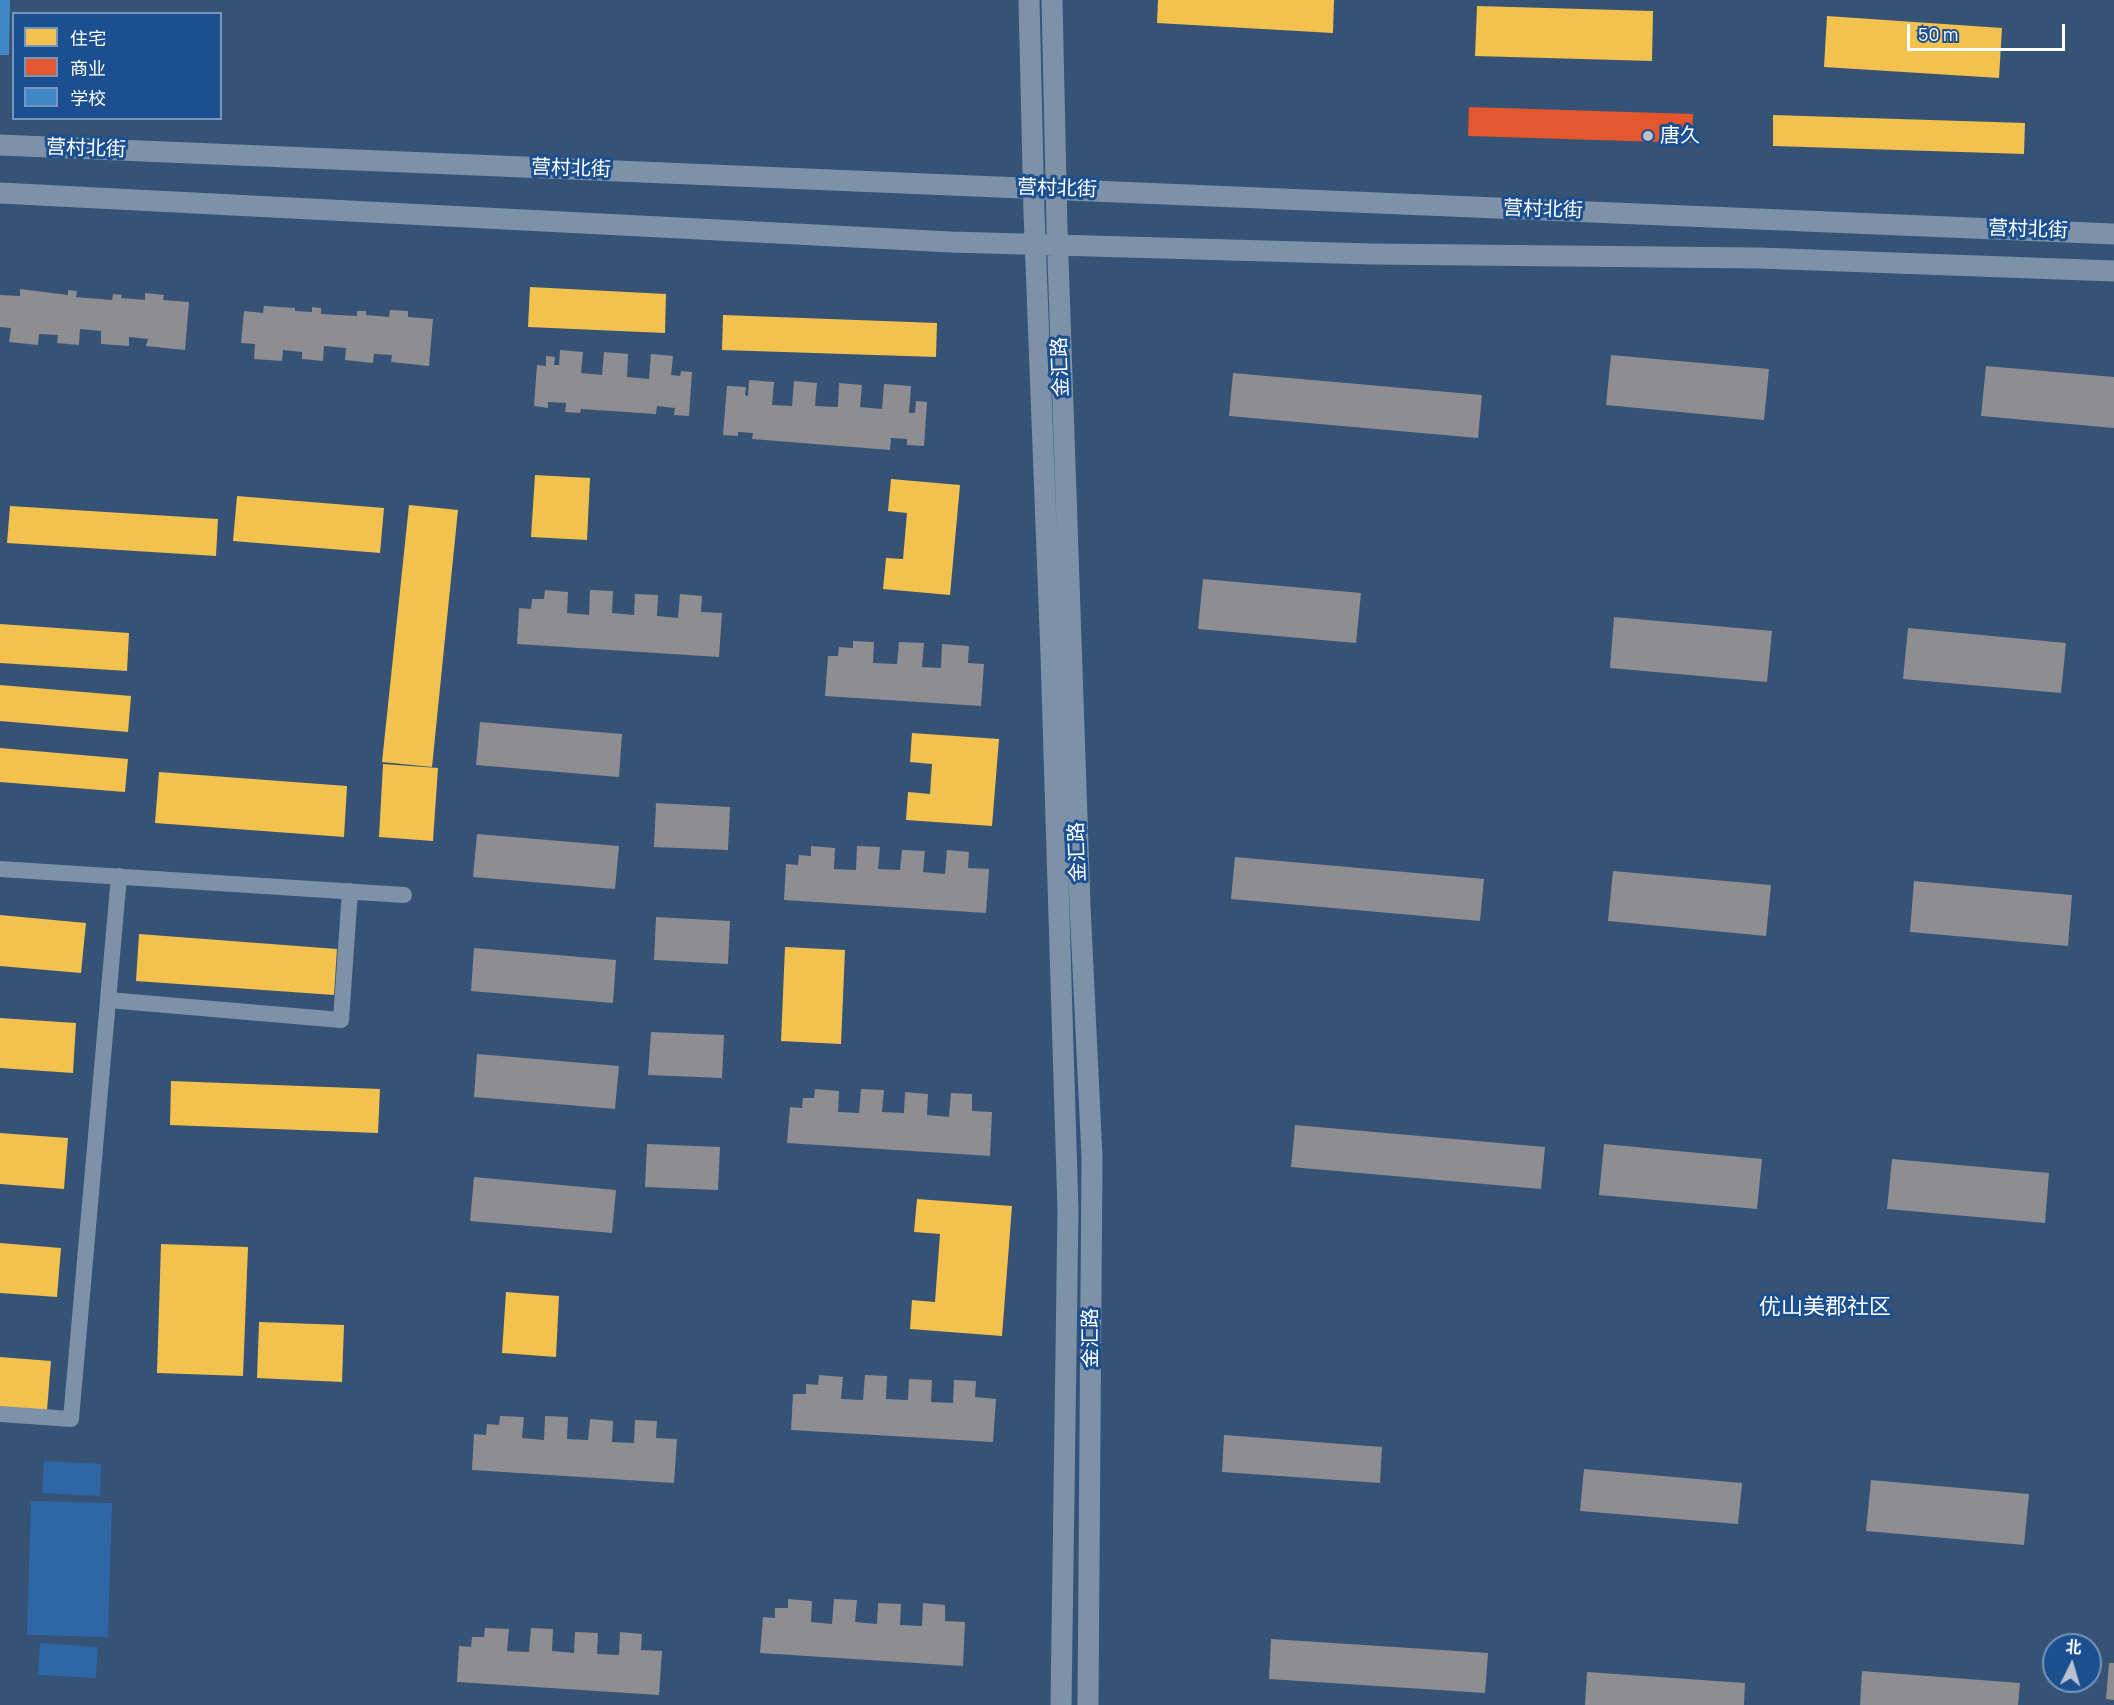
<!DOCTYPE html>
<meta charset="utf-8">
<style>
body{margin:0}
#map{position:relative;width:2114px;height:1705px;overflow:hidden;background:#365274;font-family:Manrope,"Noto Sans SC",sans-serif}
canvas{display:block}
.legend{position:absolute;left:12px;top:12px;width:210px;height:108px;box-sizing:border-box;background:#1b4f8f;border:2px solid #7695bc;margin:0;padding:8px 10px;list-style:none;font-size:18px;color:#fff}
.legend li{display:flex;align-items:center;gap:12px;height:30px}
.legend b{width:30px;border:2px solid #7695bc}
.north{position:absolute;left:2042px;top:1633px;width:60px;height:60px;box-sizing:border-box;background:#1b4f8f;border:2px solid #7695bc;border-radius:50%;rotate:5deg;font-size:16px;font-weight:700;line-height:24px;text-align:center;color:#fff}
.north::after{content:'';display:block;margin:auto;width:21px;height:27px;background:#b9c2ce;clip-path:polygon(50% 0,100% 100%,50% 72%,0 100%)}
.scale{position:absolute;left:1907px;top:24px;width:158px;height:27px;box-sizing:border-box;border:3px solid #fff;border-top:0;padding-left:8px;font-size:18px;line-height:21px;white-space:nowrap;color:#fff;-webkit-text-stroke:4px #1b4f8f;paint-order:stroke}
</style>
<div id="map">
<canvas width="2114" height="1705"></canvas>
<ul class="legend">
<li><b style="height:16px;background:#f2c14e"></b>住宅</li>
<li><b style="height:16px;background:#e4572e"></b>商业</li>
<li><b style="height:16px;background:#3f88c5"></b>学校</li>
</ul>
<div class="north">北</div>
<div class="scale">50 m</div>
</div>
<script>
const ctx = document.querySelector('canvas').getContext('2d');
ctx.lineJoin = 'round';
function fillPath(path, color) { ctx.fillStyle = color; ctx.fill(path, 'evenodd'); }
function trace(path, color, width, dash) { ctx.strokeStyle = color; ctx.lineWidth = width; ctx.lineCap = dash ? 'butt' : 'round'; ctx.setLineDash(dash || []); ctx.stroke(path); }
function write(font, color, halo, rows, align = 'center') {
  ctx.font = font + ' Manrope,"Noto Sans SC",sans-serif'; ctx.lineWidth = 6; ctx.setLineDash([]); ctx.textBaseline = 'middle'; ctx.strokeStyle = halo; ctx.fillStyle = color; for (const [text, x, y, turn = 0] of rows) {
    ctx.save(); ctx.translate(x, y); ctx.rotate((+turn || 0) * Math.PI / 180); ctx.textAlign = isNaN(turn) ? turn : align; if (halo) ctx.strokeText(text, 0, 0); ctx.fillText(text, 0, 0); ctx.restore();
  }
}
fillPath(new Path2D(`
 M44,1461L101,1464L100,1496L42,1493Z
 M31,1501L112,1503L108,1637L27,1635Z
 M40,1643L98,1647L96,1678L38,1675Z`), '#2f66a5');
fillPath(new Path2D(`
 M1158,0H1334L1333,33L1157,23Z
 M1477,6L1653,11L1652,61L1475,56Z
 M1827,16L2002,28L1999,78L1824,67Z
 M1773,115L2025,123L2024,154L1773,146Z
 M530,287L666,294L665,333L528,327Z
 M723,315L937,323L936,357L722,350Z
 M535,475L590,478L587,540L531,537Z
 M891,479L960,485L950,595L883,589L886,558L903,559L907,513L888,511Z
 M237,496L384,508L380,553L233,541Z
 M409,505L458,510L432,767L382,762Z
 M10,506L218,519L216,556L7,543Z
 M0,624L129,633L127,671L0,663Z
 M0,685L131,696L128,732L0,721Z
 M912,733L999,739L992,826L906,820L908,792L930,794L932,764L910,762Z
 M0,748L128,759L125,792L0,782Z
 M383,764L438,768L433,841L379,837Z
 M159,772L347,786L344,837L155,823Z
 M0,915L86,923L81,973L0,966Z
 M139,934L337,949L334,995L136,981Z
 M785,947L845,950L841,1044L781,1041Z
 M0,1018L76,1023L73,1073L0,1068Z
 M171,1081L380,1089L378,1133L170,1125Z
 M0,1133L68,1138L64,1189L0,1184Z
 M917,1199L1012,1206L1002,1336L910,1329L912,1300L935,1302L940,1234L914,1232Z
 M0,1243L61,1248L57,1297L0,1293Z
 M161,1244L248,1247L243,1376L157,1373Z
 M506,1292L559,1296L556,1357L502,1353Z
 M259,1322L344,1325L342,1382L257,1378Z
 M0,1357L51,1361L47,1410L0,1407Z`), '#f2c14e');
fillPath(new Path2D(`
 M1469,107L1693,114L1692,143L1468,136Z`), '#e4572e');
fillPath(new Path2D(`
 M0,0H10L9,55H0Z`), '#3f88c5');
fillPath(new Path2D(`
 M20,289L68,295V290L77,291L76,297L112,300L113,294L122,295L121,298L145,300V293L164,295L163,300L189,302L185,350L146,346L148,339L129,337V346L101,344V331L80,329L79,345L57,343L58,335L39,334L38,345L9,342L11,328L0,327V295L20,296Z
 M264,306L295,308V311L312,312V307L321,308V314L357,316V311H366V315L389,317L390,310L408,311V317L433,319L429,366L391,362L392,355L374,354L373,363L345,360L346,348L324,346L323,361L302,359V352L283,350L282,361L254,359L255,344L241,343L244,311L263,313Z
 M560,350L583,352L581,373L602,375L604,352L628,354L627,377L649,379L651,354L673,356L671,375L680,376L681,371L692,372L689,416L674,415L675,408L657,406L656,414L581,409L580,413L565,412L566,403L548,402V408L534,406L537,365L546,366V356L555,357L554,365H559Z
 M1611,355L1769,369L1764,420L1606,405Z
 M1986,366L2114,377V428L1981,416Z
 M1233,373L1482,395L1478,438L1229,416Z
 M749,380L774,382L772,405L792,406L794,381L817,383L815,406L838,407L839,383L862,385L860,407L882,409L884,384L911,386L909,413H915L916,401L927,402L924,446L907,445V439L891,438L890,450L752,439L753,433L738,432V436L723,435L727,386L746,387L745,395L748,396Z
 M1203,579L1361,593L1356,643L1198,629Z
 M545,590L568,592L567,613L589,615L590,590L613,591L612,613L634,615L635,594L658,595L657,616L678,618L680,594L702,596L701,612L722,613L719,657L517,644L519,608L531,609L532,599H544Z
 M1614,617L1772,631L1767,682L1610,668Z
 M1908,628L2066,643L2061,693L1903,679Z
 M853,641L874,642L873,663L897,664L899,642L924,643L922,667L941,668L942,644L969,646L968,663L984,664L981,706L825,696L828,656H838L839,647L853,648Z
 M480,722L622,734L619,777L476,765Z
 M656,803L730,807L728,850L654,847Z
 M477,834L619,846L615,889L473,877Z
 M811,846L835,848L834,869L856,870L857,846L880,847L878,869L900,870L902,850L925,851L923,872L945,874L947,850L969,852L968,868L989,869L986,913L784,900L786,864L798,865L799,855L811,856Z
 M1235,857L1484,879L1480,921L1231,899Z
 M1613,871L1771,885L1766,936L1608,921Z
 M1914,881L2072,895L2068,946L1910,932Z
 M656,917L730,921L728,964L654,960Z
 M474,948L616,960L613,1003L471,991Z
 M651,1032L724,1035L722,1078L648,1075Z
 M477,1054L619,1066L615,1109L474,1097Z
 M815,1089L839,1091L838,1112L859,1113L861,1089L884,1090L882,1112L904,1113L905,1092L928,1094L927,1115L949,1117L951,1093L972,1094V1111L992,1112L990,1156L787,1143L790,1107L802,1108L803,1098H814Z
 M1295,1125L1545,1147L1541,1189L1291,1167Z
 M647,1144L720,1147L718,1190L645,1187Z
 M1604,1144L1762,1159L1757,1209L1599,1195Z
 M1892,1159L2049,1173L2045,1223L1887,1209Z
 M474,1177L616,1190L612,1233L470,1221Z
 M819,1375L843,1377L841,1399L863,1400L865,1375L887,1376L886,1399L908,1400L909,1379L932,1380L931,1402L953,1403L954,1380L976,1381L975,1397L996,1399L993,1442L791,1430L793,1394H806V1384L818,1385Z
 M500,1416L524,1417L522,1438L544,1440L545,1416L568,1417L567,1439L588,1440L590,1419L613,1421L612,1442L634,1443L635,1420L657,1421L656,1438L677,1439L674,1483L472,1470L474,1434L486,1435L487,1424L499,1425Z
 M1224,1435L1382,1447L1380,1483L1222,1472Z
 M1584,1469L1742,1483L1738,1524L1580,1511Z
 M1871,1480L2029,1494L2024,1545L1866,1531Z
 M788,1599L812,1601L811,1622L832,1624L834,1599L857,1600L855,1622L877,1624L878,1603L901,1604L900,1625L922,1626L923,1603L945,1605V1621L965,1622L963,1666L760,1653L763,1617L775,1618V1608H788Z
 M485,1628L509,1629L507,1651L529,1652L531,1628L553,1629L552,1651L574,1653L575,1632L598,1633L597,1654L619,1655L620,1632L642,1634L641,1650L662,1651L659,1695L457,1682L459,1646L471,1647L472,1637H484Z
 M1271,1639L1488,1653L1485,1693L1269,1679Z
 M2109,1663H2114V1700L2106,1699Z
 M1862,1671L2020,1683L2018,1705H1860Z
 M1587,1672L1745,1683L1744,1705H1585Z`), '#8d8d92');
trace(new Path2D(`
 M0,869L404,895
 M108,1000L341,1020L350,891
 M0,1414L71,1419L119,876`), '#7d92a8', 16);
trace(new Path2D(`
 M1029,0L1034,212L1051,655L1068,1210L1061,1705
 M1052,0L1057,229L1080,905L1092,1157L1088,1705
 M0,145L2114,234
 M0,193L951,242L1371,254L1759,258L2114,271`), '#7d92a8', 21);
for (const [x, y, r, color] of [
 [1648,136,6,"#b9c2ce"]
]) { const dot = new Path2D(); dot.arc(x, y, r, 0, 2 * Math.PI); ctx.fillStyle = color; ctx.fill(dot); trace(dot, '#1b4f8f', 2); }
write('20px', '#fff', '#1b4f8f', [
 ["唐久",1660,136]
], 'left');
write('20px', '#fff', '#1b4f8f', [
 ["营村北街",86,149,2],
 ["营村北街",571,169,2],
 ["营村北街",1057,189,2],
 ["营村北街",1543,210,2],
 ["营村北街",2028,230,2],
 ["金汇路",1061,367,-92],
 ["金汇路",1078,852,-92],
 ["金汇路",1091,1338,-90]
]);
write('22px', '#fff', '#1b4f8f', [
 ["优山美郡社区",1825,1308]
]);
</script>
